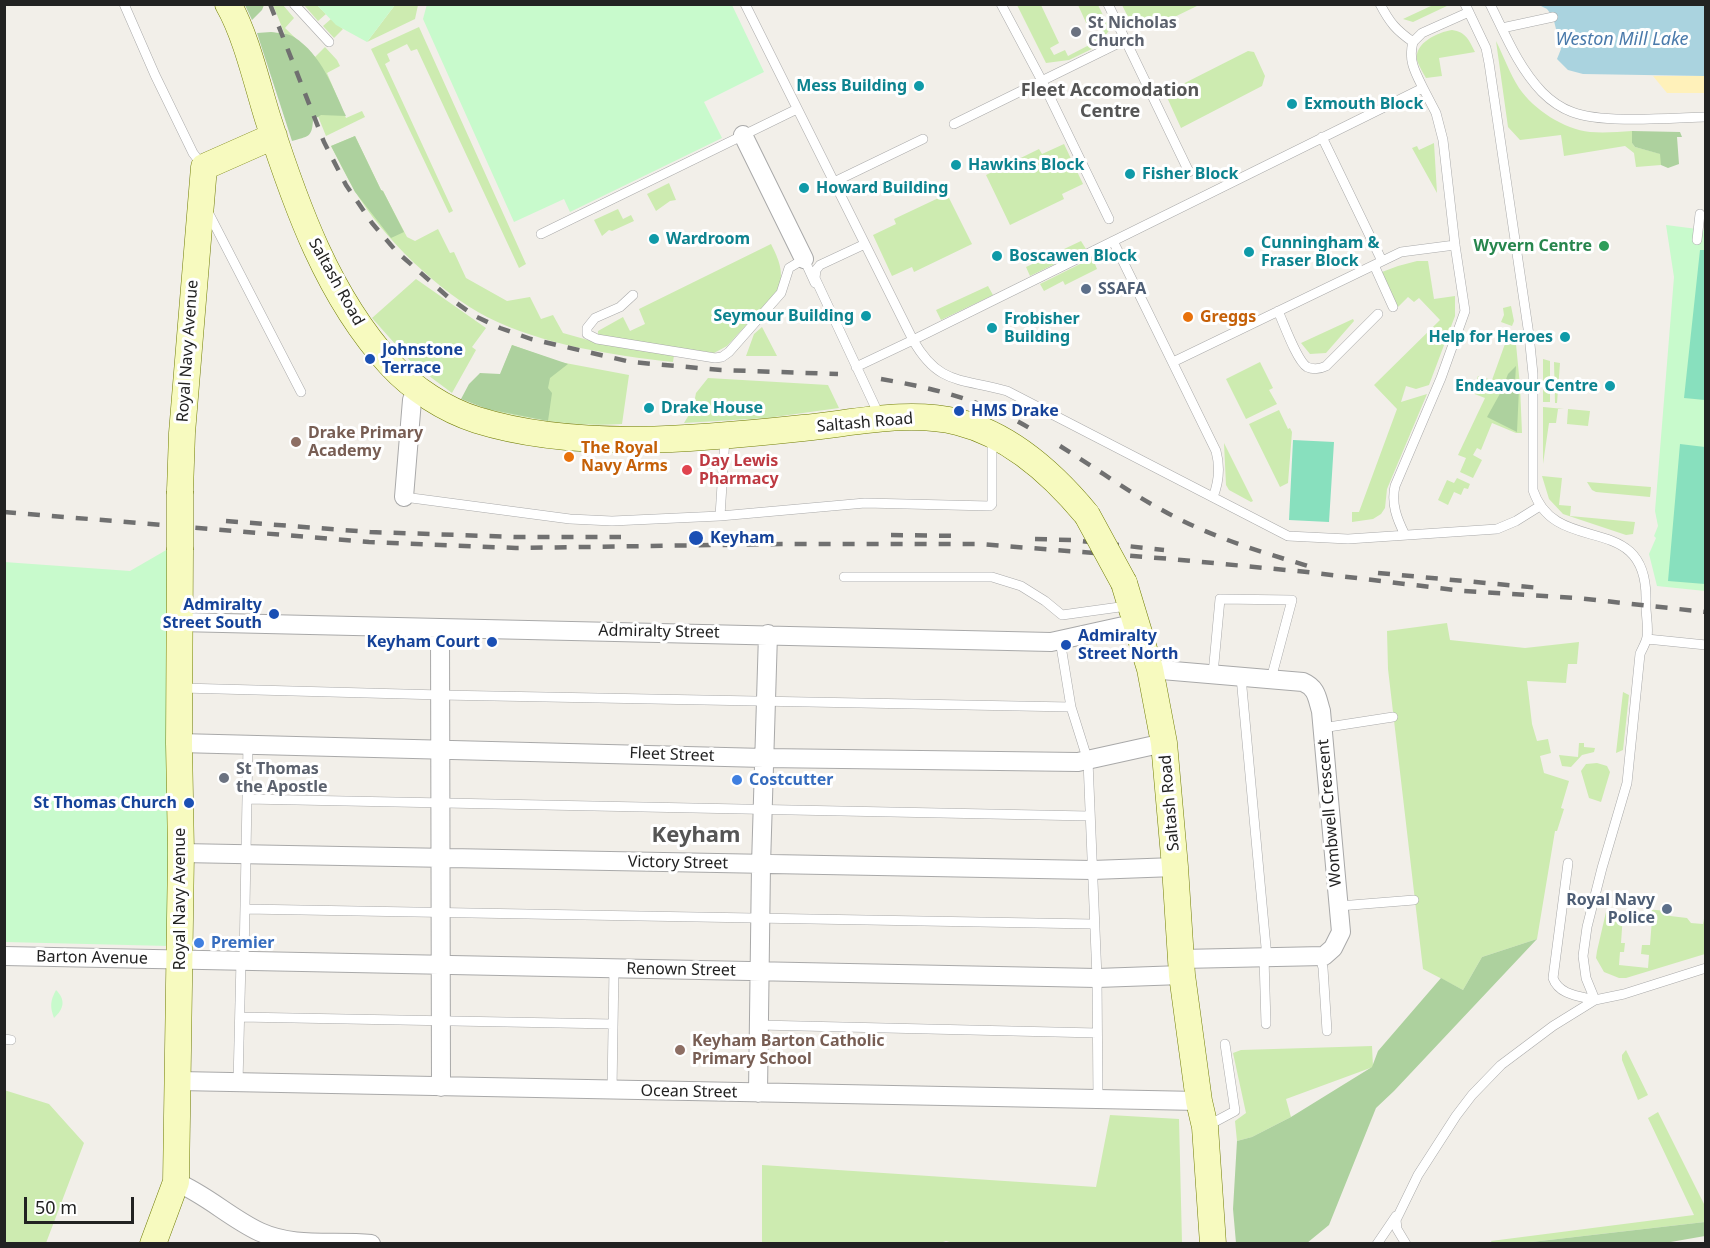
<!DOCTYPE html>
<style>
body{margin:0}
#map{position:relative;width:1710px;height:1248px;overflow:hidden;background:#f2efe9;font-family:"Noto Sans",sans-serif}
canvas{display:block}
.frame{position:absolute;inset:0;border:6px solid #222;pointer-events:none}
.scale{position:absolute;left:24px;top:1197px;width:110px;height:27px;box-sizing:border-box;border:3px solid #222;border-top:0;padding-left:8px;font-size:18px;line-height:21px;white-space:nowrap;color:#222;-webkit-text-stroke:4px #fff;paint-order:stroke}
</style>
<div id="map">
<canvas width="1710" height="1248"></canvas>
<div class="frame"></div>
<div class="scale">50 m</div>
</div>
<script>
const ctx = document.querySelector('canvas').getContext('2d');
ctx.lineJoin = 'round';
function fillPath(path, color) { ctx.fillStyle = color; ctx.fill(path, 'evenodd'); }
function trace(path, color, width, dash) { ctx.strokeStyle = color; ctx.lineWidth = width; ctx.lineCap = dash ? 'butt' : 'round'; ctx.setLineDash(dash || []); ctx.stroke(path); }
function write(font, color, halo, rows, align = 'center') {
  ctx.font = font + ' "Noto Sans",sans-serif'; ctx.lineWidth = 6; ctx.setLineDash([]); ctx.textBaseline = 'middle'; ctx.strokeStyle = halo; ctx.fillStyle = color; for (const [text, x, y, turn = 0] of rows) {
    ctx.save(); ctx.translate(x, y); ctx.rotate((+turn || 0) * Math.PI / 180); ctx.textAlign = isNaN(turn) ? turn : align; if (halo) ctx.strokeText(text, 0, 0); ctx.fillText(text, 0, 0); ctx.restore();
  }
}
fillPath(new Path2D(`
 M273,5H283L294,18L285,28L315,57L325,47L337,60L340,66L327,73L346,118L362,111L365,117L326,136Z
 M304,5H317L326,14L318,21Z
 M395,5H418L415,19L367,42Z
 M1017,5H1041L1059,43L1050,48L1054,55L1065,50L1068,56L1095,42L1092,35L1104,29L1100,21L1088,27L1078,5H1098L1110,29L1098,46L1069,60L1046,63Z
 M1122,5L1123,4L1199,5L1156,26L1152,18L1133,27Z
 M1433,5H1449L1413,22L1403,19Z
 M331,19L343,29L334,38L323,26Z
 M419,27L526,264L519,268L417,49L411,51L407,44L387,54L390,61L385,64L453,211L449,213L371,49Z
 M1452,30C1466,32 1469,40 1475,52L1439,58L1442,76L1426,78C1423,73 1419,66 1417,60C1414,43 1438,32 1452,30Z
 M1496,41C1504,57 1510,74 1519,88C1534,110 1564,129 1590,132C1604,133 1618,132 1632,131V143L1635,147L1661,154V165L1636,167L1634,153L1625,146L1564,156L1561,135L1520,140L1508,127Z
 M1248,51L1254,52L1265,76L1262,86L1181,128L1165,93Z
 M355,136L381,190L383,191L407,237L415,241L438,229L450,253L454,252L466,278L507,301L530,297L541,319L553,315L563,333L595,342L674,355L673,362C611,355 543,345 487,317C440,293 381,236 355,191C346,176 339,161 331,146Z
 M1434,143L1437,193L1412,148L1417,146L1419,150Z
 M1064,144L1083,184L1062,194L1064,199L1010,225L986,175L1039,149L1042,154Z
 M669,183L676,200L670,201L656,211L647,194Z
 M947,194L972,244L914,272L912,267L892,276L873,235L896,224L894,219Z
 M618,209L623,219L631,215L634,221L612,231L609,230L602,236L594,220Z
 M1081,241L1086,249L1030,276L1026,267Z
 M771,244C779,260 784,271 779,289L727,346L714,353L603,337L598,334V331L623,317L630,331L645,324L639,309Z
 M1108,250L1112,255L1095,264L1097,269L1065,285L1063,281L1044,291L1040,284Z
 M1417,261H1428L1434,299L1455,296V316L1429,385L1416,389L1406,386L1401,402L1427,394L1387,489L1385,508L1381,514L1373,519L1352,522V512H1359L1397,409L1374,385L1440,320L1419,298L1414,302L1408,297L1398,307L1382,272L1398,266Z
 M416,279L486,328L472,347L476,350L452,393L413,364L372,318Z
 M988,286L993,295L941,320L936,310Z
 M1511,306L1514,321L1512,326L1501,322L1504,315L1503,308Z
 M1353,319L1354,321L1326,353L1310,354L1301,343Z
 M762,327L777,356H746L754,334Z
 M1506,341L1516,344L1520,386L1522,433H1516L1492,423L1481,450L1477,448L1473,455L1482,460L1473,478L1460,472L1466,458L1458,455L1485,398L1472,393L1478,376L1492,380Z
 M512,345L560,362L629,375L622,424C576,427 532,420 487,409Z
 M1543,359L1550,361V402H1543Z
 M1260,362L1273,388L1269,390L1277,404L1246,419L1226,379Z
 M1554,362L1560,363L1557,403H1555Z
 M708,378L828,385L839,408L767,418L684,423L693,408L696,393Z
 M1543,407L1564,409H1558L1556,423H1549L1543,464Z
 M1568,409L1590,411L1588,426L1567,424Z
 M1279,410L1288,429L1290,428L1292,432L1288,483L1280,487L1249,424Z
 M1224,443L1253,501L1251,502L1229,490L1226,485Z
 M1542,476L1562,478L1559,505L1571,506L1570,516L1635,522L1633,534L1626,535L1563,514L1549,499Z
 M1457,478L1470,484L1468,489L1464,488L1461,495L1454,492L1448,505L1438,500L1447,480L1454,483Z
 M1587,482L1651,487L1650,497L1596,492L1592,490Z
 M1447,623L1450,640L1525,648L1579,642L1577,664H1568L1566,683L1527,681L1532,724L1537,741L1548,739L1551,753L1540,756L1544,773L1569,781L1561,808L1564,809L1557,831H1555L1537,939L1482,957L1463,990L1423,969L1388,669L1387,631Z
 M1623,692L1629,695L1623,750L1616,753Z
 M1579,743H1584V747L1595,748L1594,752L1582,755L1571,767L1562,766L1559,755L1578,757Z
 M1597,763L1607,766L1610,772L1601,802L1589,798L1581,771L1586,764Z
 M1645,909L1667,911L1670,916L1687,918L1691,923L1703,924L1705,913V954L1626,978H1619L1604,972L1596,958L1597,951L1606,912L1623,914L1621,943H1625L1624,952H1620L1619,965L1648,968L1649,955L1641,954L1642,945H1650L1652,919L1645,918Z
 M1372,1046L1373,1067L1286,1099L1291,1117L1252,1137L1237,1141L1235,1121L1246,1113L1233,1053L1241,1050Z
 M1626,1050L1648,1095L1638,1100L1622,1060V1055Z
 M4,1090L49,1104L84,1143L46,1243H5Z
 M1658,1112L1705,1206V1222L1523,1243H1492L1491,1241L1694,1215L1648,1118Z
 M1110,1115L1179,1119L1182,1243L958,1244L946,1241L937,1244L762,1243V1165L1096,1187Z`), '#cdebb0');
fillPath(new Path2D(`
 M245,5H264L262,10L252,20Z
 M271,32C278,33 288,33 294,37C322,55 333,88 346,116L321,115L313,120C312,138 308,136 292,141L257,33Z
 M1632,131L1680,132L1682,137H1677L1679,164L1668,168L1661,165L1660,154L1635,147L1632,143Z
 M355,136L381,190L383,191L404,232L391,238L355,192L331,146Z
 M512,345L568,364L550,378L548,388L552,393L548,421L487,409L461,399L469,384L480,373L500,374Z
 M1516,366L1515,382L1519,388L1517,432L1487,417L1502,390L1508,374Z
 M1537,939L1394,1091L1376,1108L1329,1225L1307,1243H1236L1233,1209L1237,1141L1252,1137L1291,1117L1372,1067L1378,1051L1441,978L1463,990L1482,957Z
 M1705,1222V1236L1665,1243H1523Z`), '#add19e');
fillPath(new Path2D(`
 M1653,76H1705V93H1667Z`), '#fff1ba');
fillPath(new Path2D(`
 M427,4L732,5L764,72L704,102L722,138L570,212L564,199L514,222L423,19Z
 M317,5H395L367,42L336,25Z
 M1666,225L1705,230V591L1657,586L1649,554L1656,538L1654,536L1658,526L1655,511L1674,277Z
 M168,549L169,946L5,942L4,562L130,571Z
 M56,990C66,1000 64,1009 54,1018C50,1007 50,1001 56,990Z`), '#c8facc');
fillPath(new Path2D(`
 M1700,250H1706L1705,400L1684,398Z
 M1293,440L1334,442L1329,522L1289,520Z
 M1680,444L1705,447V584L1668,581Z`), '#88e0be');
fillPath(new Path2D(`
 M1539,5H1705V76L1583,74L1568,70L1557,59L1561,49L1553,17L1547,9Z`), '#aad3df');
const lane = new Path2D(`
 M124,4L155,75L193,153L202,165
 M294,4L329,42
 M745,4L913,340L856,367
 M1001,4L1042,81L1109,219
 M1108,4L1189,172
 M1380,4C1390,23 1396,30 1413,42L1422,33L1469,12
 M1465,4L1486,48L1489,63L1529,335L1533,374V490C1556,559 1648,508 1646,601C1645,612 1649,626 1647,637C1646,643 1642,649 1640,654L1627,783L1602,868L1587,927L1583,956L1586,978L1595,1000
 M1490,4C1505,34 1518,67 1542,92C1550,100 1561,108 1572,112C1603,124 1671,118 1706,117
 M1502,28L1553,17
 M1413,42C1408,60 1415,72 1423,88L913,340C939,386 962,378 1007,391L1288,536L1348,539L1497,529L1516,521L1540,506
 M954,124L1125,40
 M1322,137L1382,261
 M834,182L923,139
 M208,212L301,392
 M541,234L797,109
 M1697,240L1700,214
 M1113,241L1216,451C1220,466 1219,482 1213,497
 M865,244L820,265L816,270L815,278L880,417
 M1374,265L1393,307
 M633,295L620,307L595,318L587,328V334L597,339L715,358L722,357L729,352L781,293L789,268L804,259L815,283
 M1278,311C1284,324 1297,361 1307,367C1314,370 1320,369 1326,366L1378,314
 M1173,362L1401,252L1455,245
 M404,497L570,519L612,521L720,516L865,503L990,506L992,504V437
 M720,516L725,438
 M1405,535C1397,519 1391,504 1395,486L1441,378L1465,311L1455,245L1443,140L1436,113L1423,88
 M844,577H992L1021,586L1045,601L1062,615L1127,606
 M1647,639L1706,645
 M1060,640L1071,707L1088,761L1097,978L1098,1100
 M1213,674L1220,599L1292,600L1271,679
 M1241,677L1267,958
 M182,688L441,695L1071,707
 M1322,728L1393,717
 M247,799C528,803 808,812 1089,816
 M1568,863L1553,978C1559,995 1579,996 1595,1000
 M1339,906L1414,900
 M245,909L1093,924
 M1320,956L1323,968L1327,1031
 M1264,958L1266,1024
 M244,960L248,744
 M240,1017L613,1024
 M759,1025L1097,1033
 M4,1039L11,1040
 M238,1083L241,960
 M612,1090L614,968
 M1207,1126L1235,1111L1225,1044
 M1377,1244L1396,1216
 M1406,1244L1397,1229L1396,1220L1418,1175L1456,1116L1472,1095L1501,1065L1553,1026L1595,1000L1624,994L1706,968`);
const street = new Path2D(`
 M743,135L804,259
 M404,497L412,400L417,388
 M179,622L1051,642L1137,623
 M440,629L441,1087
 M1150,669L1303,682C1317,688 1317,698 1321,711L1341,932L1333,948L1324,956L1181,959
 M179,743L764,758L1078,762L1164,743
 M181,853L1092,870L1175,867
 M4,956L1097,978L1182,975
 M179,1081L1199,1101
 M758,1093L761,865L768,634
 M176,1182C207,1195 230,1218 260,1232C295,1248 334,1240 371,1244`);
const secondary = new Path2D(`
 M228,4C246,35 257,84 268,119C296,206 328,296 390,364C413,389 445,410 477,420C576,451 701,439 803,428C854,423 908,410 958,422C1010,435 1054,475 1087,515
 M180,491L182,433L204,167L274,136
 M1124,583L1150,669L1164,743L1175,867L1182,975L1199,1101L1205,1127L1213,1244
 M153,1244L176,1182L181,853L179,743L180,550`);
trace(lane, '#a9a9a9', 10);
trace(street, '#a9a9a9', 20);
trace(secondary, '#707d05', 27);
trace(lane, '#fff', 9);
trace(street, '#fff', 18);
trace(secondary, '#f7fabf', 26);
trace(new Path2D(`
 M270,4L324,142L346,185L372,223L396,251L448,297L475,316L500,328L531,339L631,362L721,370L838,374
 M881,379C934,388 985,401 1031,429
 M1060,446C1094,467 1127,491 1162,510C1208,536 1258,551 1308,566
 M4,512L369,542L516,548L782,544H979L1171,559L1307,572L1463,591L1577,598L1706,612
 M226,521L370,532L517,537H621
 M891,535L963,536
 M1035,539L1072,540L1164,550
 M1378,573L1540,588`), '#707070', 4.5, [12, 12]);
const secondaryBridge = new Path2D(`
 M180,491V550
 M1087,515L1124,583`);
trace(secondaryBridge, '#707d05', 27, []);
trace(secondaryBridge, '#f7fabf', 26);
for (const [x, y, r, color] of [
 [1076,32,6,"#6b7280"],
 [919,86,6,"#0f9aa8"],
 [1292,104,6,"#0f9aa8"],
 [956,165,6,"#0f9aa8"],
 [1130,174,6,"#0f9aa8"],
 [804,188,6,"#0f9aa8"],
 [654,239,6,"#0f9aa8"],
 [1604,246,6,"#2e9e5b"],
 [1249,252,6,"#0f9aa8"],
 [997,256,6,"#0f9aa8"],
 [1086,289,6,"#5c6f8a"],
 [866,316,6,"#0f9aa8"],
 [1188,317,6,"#e8710a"],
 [992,328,6,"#0f9aa8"],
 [1565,337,6,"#0f9aa8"],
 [370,359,6,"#1a4fb4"],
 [1610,386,6,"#0f9aa8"],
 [649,408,6,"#0f9aa8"],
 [959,411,6,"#1a4fb4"],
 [296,442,6,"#8d6e63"],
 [569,457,6,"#e8710a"],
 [687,470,6,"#e0444e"],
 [696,538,8,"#1a4fb4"],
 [274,614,6,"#1a4fb4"],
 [492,642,6,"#1a4fb4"],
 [1066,645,6,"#1a4fb4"],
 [224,778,6,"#6b7280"],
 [737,780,6,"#3f7fe0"],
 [189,803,6,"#1a4fb4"],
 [1667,909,6,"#5c6f8a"],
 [199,943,6,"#3f7fe0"],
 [680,1050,6,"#8d6e63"]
]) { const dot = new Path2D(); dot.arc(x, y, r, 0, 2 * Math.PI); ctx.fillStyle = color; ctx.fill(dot); trace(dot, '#fff', 2); }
write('bold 16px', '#5b616d', '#fff', [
 ["St Nicholas",1088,23],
 ["Church",1088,41],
 ["St Thomas",236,769],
 ["the Apostle",236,787]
], 'left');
write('bold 16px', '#0d838f', '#fff', [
 ["Mess Building",907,86,"right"],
 ["Exmouth Block",1304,104],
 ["Hawkins Block",968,165],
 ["Fisher Block",1142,174],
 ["Howard Building",816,188],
 ["Wardroom",666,239],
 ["Cunningham &",1261,243],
 ["Fraser Block",1261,261],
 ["Boscawen Block",1009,256],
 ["Seymour Building",854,316,"right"],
 ["Frobisher",1004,319],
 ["Building",1004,337],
 ["Help for Heroes",1553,337,"right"],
 ["Endeavour Centre",1598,386,"right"],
 ["Drake House",661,408]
], 'left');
write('bold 16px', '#27864d', '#fff', [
 ["Wyvern Centre",1592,246]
], 'right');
write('16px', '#222', '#fff', [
 ["Saltash Road",336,282,61],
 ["Royal Navy Avenue",188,351,-86],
 ["Saltash Road",865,423,-5],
 ["Admiralty Street",659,632,1],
 ["Fleet Street",672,755,2],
 ["Saltash Road",1170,803,-95],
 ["Wombwell Crescent",1330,813,-95],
 ["Victory Street",678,863,1],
 ["Royal Navy Avenue",180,899,-90],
 ["Barton Avenue",92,958,1],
 ["Renown Street",681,970,1],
 ["Ocean Street",689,1092,1]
]);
write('bold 16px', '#4e5e75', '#fff', [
 ["SSAFA",1098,289],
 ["Royal Navy",1655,900,"right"],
 ["Police",1655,918,"right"]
], 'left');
write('bold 16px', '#c56008', '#fff', [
 ["Greggs",1200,317],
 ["The Royal",581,448],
 ["Navy Arms",581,466]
], 'left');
write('bold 16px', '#164399', '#fff', [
 ["Johnstone",382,350],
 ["Terrace",382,368],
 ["HMS Drake",971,411],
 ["Keyham",710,538],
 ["Admiralty",262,605,"right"],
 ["Street South",262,623,"right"],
 ["Admiralty",1078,636],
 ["Street North",1078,654],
 ["Keyham Court",480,642,"right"],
 ["St Thomas Church",177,803,"right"]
], 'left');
write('bold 16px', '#785e54', '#fff', [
 ["Drake Primary",308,433],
 ["Academy",308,451],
 ["Keyham Barton Catholic",692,1041],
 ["Primary School",692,1059]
], 'left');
write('bold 16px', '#be3a42', '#fff', [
 ["Day Lewis",699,461],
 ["Pharmacy",699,479]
], 'left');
write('bold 16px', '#366cbe', '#fff', [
 ["Costcutter",749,780],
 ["Premier",211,943]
], 'left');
write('italic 18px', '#4a7aab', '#fff', [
 ["Weston Mill Lake",1622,40]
]);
write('bold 18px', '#555', '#fff', [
 ["Fleet Accomodation",1110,91],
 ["Centre",1110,112]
]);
write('bold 22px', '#555', '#fff', [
 ["Keyham",696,836]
]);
</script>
